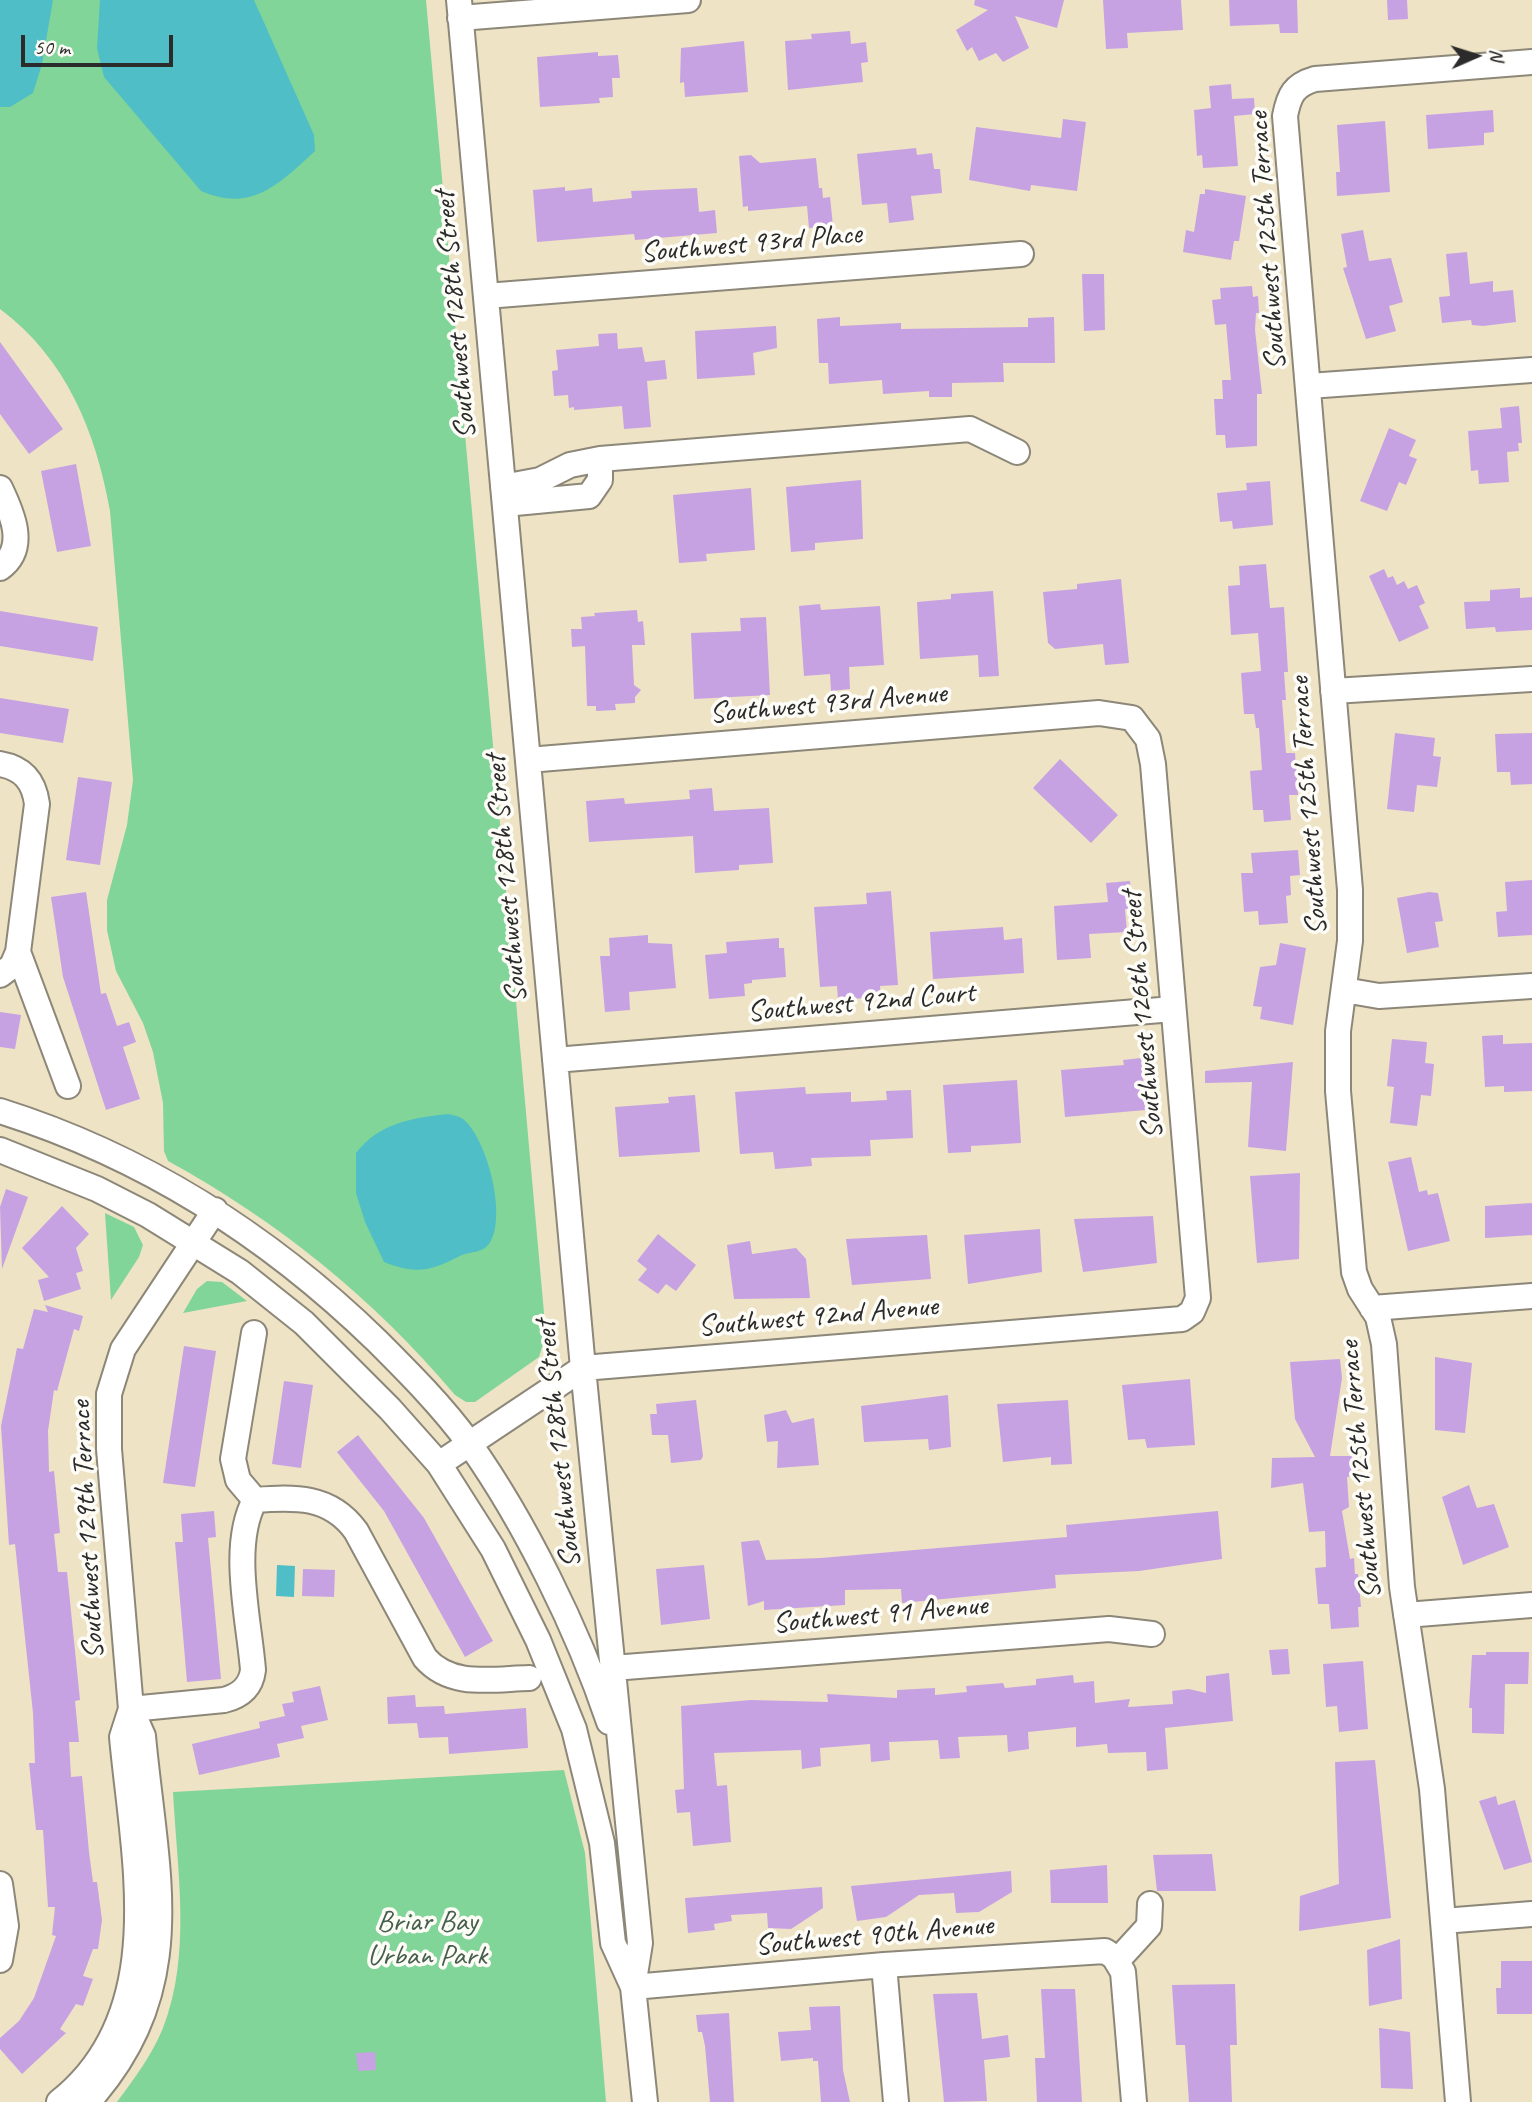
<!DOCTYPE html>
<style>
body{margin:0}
#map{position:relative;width:1532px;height:2102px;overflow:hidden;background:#eee3c5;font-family:Caveat,sans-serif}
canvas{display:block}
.north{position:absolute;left:1441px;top:21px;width:70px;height:70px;-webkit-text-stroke:5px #fdfcf7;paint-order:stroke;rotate:87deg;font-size:19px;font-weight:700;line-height:28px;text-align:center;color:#2b2b2b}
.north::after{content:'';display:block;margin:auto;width:24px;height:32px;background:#2b2b2b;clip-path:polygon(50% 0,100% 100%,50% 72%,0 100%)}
.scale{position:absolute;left:21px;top:35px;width:152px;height:32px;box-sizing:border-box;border:4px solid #2b2b2b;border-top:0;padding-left:9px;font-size:21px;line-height:24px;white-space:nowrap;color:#2b2b2b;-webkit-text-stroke:5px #fdfcf7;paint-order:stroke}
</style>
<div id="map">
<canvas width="1532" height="2102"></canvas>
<div class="north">N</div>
<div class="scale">50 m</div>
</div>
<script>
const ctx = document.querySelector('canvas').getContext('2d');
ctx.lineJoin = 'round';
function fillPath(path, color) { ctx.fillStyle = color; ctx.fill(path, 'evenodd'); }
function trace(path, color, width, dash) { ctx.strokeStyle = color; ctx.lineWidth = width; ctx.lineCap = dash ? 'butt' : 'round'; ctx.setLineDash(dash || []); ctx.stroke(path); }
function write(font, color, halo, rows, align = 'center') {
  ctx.font = font + ' Caveat,sans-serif'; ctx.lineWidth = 7; ctx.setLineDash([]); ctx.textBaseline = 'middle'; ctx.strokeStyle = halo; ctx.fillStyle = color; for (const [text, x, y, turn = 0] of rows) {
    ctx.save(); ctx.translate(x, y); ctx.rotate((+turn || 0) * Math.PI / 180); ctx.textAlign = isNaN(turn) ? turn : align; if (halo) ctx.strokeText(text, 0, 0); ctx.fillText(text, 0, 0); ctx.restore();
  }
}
fillPath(new Path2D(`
 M0,0H426L546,1335L539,1357L475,1402H466L455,1395C373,1298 279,1222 168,1161L164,1151L163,1103L153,1052L143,1023L116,971L107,930V900L127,825L133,780L110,511C96,432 66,358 0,309Z
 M105,1213L134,1227L143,1245L139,1257L111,1300Z
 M207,1281L222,1282L247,1301L183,1313L197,1289Z
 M564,1770L585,1853L606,2102H117C134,2079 152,2055 163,2028C192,1954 177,1870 173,1792Z`), '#82d598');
fillPath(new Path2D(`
 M0,0H53L42,64L33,93L10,107H0Z
 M100,0H254L314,135L315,151C279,184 252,213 201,191L104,77L97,48Z
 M448,1114C452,1115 459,1116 463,1119C487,1138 508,1218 489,1244C481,1254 469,1251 460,1256C430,1271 417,1275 384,1262L365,1222L356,1193V1153C379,1123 412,1118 448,1114Z
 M277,1565L295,1566L294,1597L276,1596Z`), '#4fbec6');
fillPath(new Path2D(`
 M975,0H1064L1057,28L1015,16L1029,48L1003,62L996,53L979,61L972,47L967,51L956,30L988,10L974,5Z
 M1103,0H1181L1183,30L1127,33L1128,48L1106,49Z
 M1229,0H1297L1298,33H1280L1279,24L1230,26Z
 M1387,0H1407L1408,19L1388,20Z
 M850,31L851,44L866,42L868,62L861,63L863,82L788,90L785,41L812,39L811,34Z
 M744,41L748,92L685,97L684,82L680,83L681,48Z
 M598,52V56L618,55L620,78H612L613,97L599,98L600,103L540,107L537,57Z
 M1231,84L1232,99L1254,98L1255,114L1234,116L1238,166L1203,168L1202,155L1197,156L1194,110L1211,108L1209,86Z
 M1493,110L1494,132L1484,133V145L1428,149L1426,115Z
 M1063,119L1086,122L1077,191L1031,185L1030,191L969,180L976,127L1061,138Z
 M1385,121L1390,192L1337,196L1336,172H1340L1337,125Z
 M916,148L917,155L932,153L934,169H940L942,193L911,196L914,220L889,223L887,203L862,205L857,154Z
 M751,155L760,163L816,158L819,188H822L823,198L830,197L833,226L809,228L807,206L748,211V206L743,207L739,156Z
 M565,187V191L592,188L593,202L632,198L631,191L697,188L699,212L715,210L717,233L635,240L634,234L537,242L533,190Z
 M1205,189L1246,196L1239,241H1234L1231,260L1183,252L1186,230L1194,232L1200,194H1205Z
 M1363,230L1369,261L1391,258L1403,302L1389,306L1396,331L1366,339L1343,268L1347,267L1341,234Z
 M1467,252L1470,284L1493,281V292L1513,290L1516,322L1483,326L1472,325L1471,320L1442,323L1439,297L1450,296L1446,254Z
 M1082,274H1104L1105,330L1084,331Z
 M1252,286L1253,297L1258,296L1259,313H1256L1255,330L1262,394H1257V446L1226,448L1225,435H1216L1214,399H1223L1222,380H1231L1226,324L1215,325L1212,300L1221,299L1220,288Z
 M840,317V326L901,323V329L1028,327V318L1054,317L1055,363H1003L1004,382L952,383V397H929V391L883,394L882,380L829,384L828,363H819L817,319Z
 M776,326L777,348L753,353L755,375L697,379L695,331Z
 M617,333L618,349L642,347L645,362L665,360L667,379L647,381L651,427L624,429L622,406L574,410V407L569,408L568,395L554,396L552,371L558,370L556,350L599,346L598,334Z
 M0,342L63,429L29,454L0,414Z
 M1519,406L1522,443H1518L1519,451L1507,452L1509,482L1479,484L1478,470L1471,471L1468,431L1502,428L1500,408Z
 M1389,428L1416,440L1409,456L1417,459L1406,485L1399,482L1387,511L1360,501Z
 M76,464L91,546L57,552L41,471Z
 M861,480L863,539L815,543V550L791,552L786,487Z
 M1270,481L1273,525L1233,529L1232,521L1220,522L1217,493L1247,490L1246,483Z
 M751,488L755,550L706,554L707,561L679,563L673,495Z
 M1266,564L1270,608L1284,607L1288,672H1284L1286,700H1282L1286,753H1295L1298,795H1289L1291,820L1264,822L1263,810H1253L1250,771L1262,770L1259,728H1256L1254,714H1244L1241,673L1261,671L1258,633L1231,635L1228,586L1240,585L1239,566Z
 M1384,569L1388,578L1393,576L1397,585L1404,581L1408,589L1417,585L1425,603L1419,606L1429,628L1399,642L1369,576Z
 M1121,579L1129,663L1105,665L1103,644L1055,649L1048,643L1043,592L1077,589V584Z
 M1520,588V598L1532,597V630L1496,632L1495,627L1466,629L1464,602L1490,601V590Z
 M993,591L999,676L979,677L978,655L920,659L917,602L951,599V594Z
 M820,604L821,610L880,606L884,665L849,667L850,689L831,691L830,674L804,676L799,606Z
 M637,610L638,622L643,621L645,645H632L634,685L641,690L635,697V703L615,704L616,710L596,711V706H587L585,646L572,647L571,629H582L581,617L595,616L594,613Z
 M0,611L98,627L93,661L0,646Z
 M766,617L770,695L694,699L691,633L741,631L740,618Z
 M0,698L69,709L63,743L0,733Z
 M1395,733L1435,738L1433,756L1441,757L1437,787L1417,785L1414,812L1387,809Z
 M1532,733V784L1511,785L1510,772H1497L1495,734Z
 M1060,759L1118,815L1091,843L1033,788Z
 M78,777L112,782L100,865L66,860Z
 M712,788L714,811L769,808L773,863L739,865V870L695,873L693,836L589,842L586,801L624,798L625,804L690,799L689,790Z
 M1298,850L1300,875L1290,876L1291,895L1286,896L1288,923L1259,925L1258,911L1244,912L1241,873H1253L1251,853Z
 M1532,880V935L1498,937L1496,912L1507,911L1505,882Z
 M1130,881L1132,909H1125L1127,932L1089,934L1091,958L1057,960L1054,906L1108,902L1106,883Z
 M891,891L898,985L880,986L881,997L838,1000L837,986L820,987L814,907L867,904L866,893Z
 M86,892L101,994L106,993L117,1026L129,1022L136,1042L123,1047L140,1099L106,1110L63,977L51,897Z
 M1429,892L1438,893L1443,921L1435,922L1439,947L1407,953L1397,898Z
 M1003,927L1004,940L1022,938L1024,973L933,979L930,932Z
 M648,935V943L672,944L676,988L629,992L630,1010L605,1012L600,956H610L609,938Z
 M779,938V948H784L786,977L752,980V983L744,984L745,996L709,999L705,955L727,953L726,942Z
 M1280,943L1306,948L1293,1025L1260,1019L1262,1007L1253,1006L1260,967L1276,965Z
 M0,1012L21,1015L15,1049L0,1047Z
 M1503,1035V1044L1532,1043V1091L1504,1092V1086L1485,1087L1482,1036Z
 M1392,1039L1427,1042L1425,1063L1434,1064L1431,1096L1421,1095L1417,1126L1390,1123L1394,1087L1387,1086Z
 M1141,1058L1146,1110L1065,1117L1061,1070L1124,1065L1123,1060Z
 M1293,1062L1286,1151L1248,1147L1252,1082L1205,1083V1071Z
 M1017,1080L1021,1143L971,1146V1152L948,1153L943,1085Z
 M805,1087L806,1094L851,1092V1102L887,1100L886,1091L911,1090L913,1138L870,1140L871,1156L811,1158L812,1166L775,1169L773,1152L740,1154L735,1092Z
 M695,1095L700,1152L619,1157L615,1107L669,1103L668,1097Z
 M1411,1157L1419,1192L1427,1190L1428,1195L1438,1193L1450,1241L1408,1251L1388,1162Z
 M1300,1173L1299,1259L1257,1263L1250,1176Z
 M6,1189L28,1197L2,1269L0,1207Z
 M1532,1203V1235L1485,1238V1206Z
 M62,1206L89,1234L76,1248L83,1271L76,1273L81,1289L44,1301L38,1280L49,1277L22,1248Z
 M1153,1216L1157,1263L1083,1272L1074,1219Z
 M1040,1229L1042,1272L968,1284L964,1235Z
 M658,1234L696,1265L676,1291L666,1284L658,1294L638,1280L647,1269L637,1261Z
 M927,1235L931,1279L852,1285L846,1239Z
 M750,1241L752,1254L796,1248L806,1259L810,1298L734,1299L727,1245Z
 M45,1305L83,1316L79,1331L74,1329L57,1391L54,1390L48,1431L49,1472L54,1471L60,1533L54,1534L58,1572H67L80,1700L75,1701L79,1742H69L71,1777L82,1776L89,1852L93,1882H97L102,1920L98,1949H93L83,1976L93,1979L83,2006L76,2004L60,2029L66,2033L22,2074L0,2049V2038L19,2021L34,1998L56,1936L52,1935L55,1907H48L43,1830H36L29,1763H35L33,1713L15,1544L9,1545L1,1426L17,1348L23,1349L34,1309L48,1312Z
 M184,1346L216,1351L195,1487L163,1483Z
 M1435,1357L1472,1363L1465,1433L1435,1430Z
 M1340,1359L1342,1378L1330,1456H1358L1359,1475L1347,1477L1349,1507L1342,1511L1350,1559L1354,1558L1355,1574H1358L1361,1607H1358L1359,1627L1331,1629L1329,1604H1318L1315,1568L1326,1567L1325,1531L1309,1532L1303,1483L1271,1488L1272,1458L1315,1457L1295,1419L1290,1362Z
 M1190,1379L1195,1445L1147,1448L1145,1439L1128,1440L1122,1385Z
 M284,1381L313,1385L301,1468L272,1464Z
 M948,1395L951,1447L929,1450L928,1439L864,1442L861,1406Z
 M696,1400L703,1456L701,1460L671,1463L668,1435H652L650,1414H657L656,1404Z
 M1068,1400L1072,1464L1051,1465V1457L1003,1462L997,1404Z
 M786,1410L792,1423L814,1418L819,1465L777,1468L778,1441L767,1442L764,1415Z
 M358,1435L424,1518L493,1641L465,1657L384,1511L337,1452Z
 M1469,1485L1477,1508L1494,1504L1509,1547L1463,1565L1442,1497Z
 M214,1511L216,1537L208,1538L221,1679L187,1682L175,1542H183L181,1514Z
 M1218,1511L1222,1559L1139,1571L1055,1575L1056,1588L902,1603L901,1589L845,1590V1605L764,1610V1601L748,1606L741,1542L759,1540L766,1560L821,1558L1067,1537L1066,1525Z
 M704,1565L710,1619L661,1625L656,1569Z
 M303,1569L335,1570L334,1597L302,1596Z
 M1288,1649L1290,1674L1272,1675L1269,1650Z
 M1486,1652H1529L1528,1684H1505L1504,1734L1472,1733V1708H1469L1472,1655H1486Z
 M1363,1661L1368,1729L1339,1732L1337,1706L1326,1707L1323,1664Z
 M1229,1673L1233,1721L1165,1728L1168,1769L1147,1771L1146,1752L1108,1753L1107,1744L1076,1747V1727L1028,1732L1029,1749L1008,1752L1007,1735L958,1737L960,1758L940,1759L938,1740L889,1742L890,1760L871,1762L870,1744L820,1748L821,1766L802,1769L801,1750L714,1753L717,1786L727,1785L731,1842L693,1846L690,1812L677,1813L675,1790L684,1789L681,1706L751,1700L828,1702L827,1694L897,1698V1690L935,1688V1695L967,1692L966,1686L1003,1683L1005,1688L1036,1685V1679L1073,1675L1074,1683L1094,1681L1095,1703L1130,1699L1128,1707L1173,1704L1172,1691L1189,1689L1206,1693V1676Z
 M320,1686L328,1720L301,1726L304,1738L277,1744L280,1757L199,1775L192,1744L260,1728L259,1722L285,1716L282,1704L294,1702L292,1692Z
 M415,1695L416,1707L444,1706L445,1714L526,1708L528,1748L449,1754L448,1737L419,1738L417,1723L388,1724L387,1697Z
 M1375,1760L1391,1918L1299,1931L1300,1896L1339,1884L1335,1762Z
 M1496,1796L1498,1805L1515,1800L1532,1862L1504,1870L1479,1801Z
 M1212,1854L1216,1891H1157L1153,1855Z
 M1107,1865L1108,1903H1051L1050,1870Z
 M1011,1871L1012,1892L979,1912L956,1913L954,1893L919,1895L886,1917L857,1921L851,1886Z
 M822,1887L823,1908L791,1929L768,1928L767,1913L731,1915L732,1921L714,1924L715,1930L688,1933L685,1898Z
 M1400,1939L1402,1999L1369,2006L1367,1950Z
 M1501,1961H1532V2014H1497L1496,1988H1501Z
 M1235,1984L1237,2045H1230L1232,2102H1189L1185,2045H1176L1172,1985Z
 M1041,1989H1075L1082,2102H1037L1035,2058H1045Z
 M977,1993L982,2039L1008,2035L1010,2057L984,2060L987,2101L944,2102L933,1994Z
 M840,2006L843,2070L850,2102H821L818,2061H813V2058L781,2061L778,2032L811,2030L809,2007Z
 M729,2013L734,2102H710L705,2046L702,2032H698L696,2015Z
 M1379,2028L1410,2032L1413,2089L1381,2088Z
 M375,2052L376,2070L358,2071L356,2053Z`), '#c7a2e2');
const minor = new Path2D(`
 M459,0L583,1368L640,1943L633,1987L645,2102
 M460,18L688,0
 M486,296L1021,254
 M1309,386L1532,370
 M503,487L540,480L570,465L600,459L970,429L1017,452
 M0,488C12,513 28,548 0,568
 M505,504L589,496L600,480V459
 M1333,691L1532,679
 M0,764C23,768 34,781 37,804L18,952L12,966L0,975
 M18,952L68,1086
 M1344,990L1379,996L1532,986
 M555,1060L1173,1009
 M0,1111C143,1156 270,1237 377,1341C409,1373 442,1406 469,1443C525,1522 578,1630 609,1722
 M0,1150L97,1189L148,1215L240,1272L304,1323L390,1409L439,1464L493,1549L538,1640L574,1729L602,1843L613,1943L633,1987
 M1372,1308L1532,1296
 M254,1333L233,1459L238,1480L255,1500
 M439,1464L583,1368L1182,1319L1192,1312L1198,1298L1153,764L1148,739L1132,718L1099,713L528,760
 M255,1500C294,1497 330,1495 356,1531L425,1658C451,1688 492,1679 529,1678
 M1406,1615L1532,1605
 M613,1668L1109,1629L1152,1634
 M131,1709L224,1700C240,1696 251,1687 253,1670C249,1619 230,1545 255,1500
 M0,1884L6,1926L0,1960
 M1443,1921L1532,1914
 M1117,1961L1149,1926L1150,1904
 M884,1965L896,2102
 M633,1987L884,1965L1105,1951L1114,1957L1123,1972L1134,2102
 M59,2102C171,2014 133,1858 122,1737L131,1709
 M88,2102C191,1987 156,1875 143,1736L131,1709L109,1449V1394L123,1349L215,1210
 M1458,2102L1432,1789L1402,1587L1384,1344L1378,1317L1360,1289L1354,1272L1338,1091V1031L1350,941V890L1285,116C1289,95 1294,85 1315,79L1532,62`);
trace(minor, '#8c8778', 28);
trace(minor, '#fff', 24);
write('30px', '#2b2b2b', '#fdfcf7', [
 ["Southwest 125th Terrace",1268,241,-94],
 ["Southwest 93rd Place",751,244,-5],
 ["Southwest 128th Street",456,315,-95],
 ["Southwest 93rd Avenue",828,704,-5],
 ["Southwest 125th Terrace",1309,806,-94],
 ["Southwest 128th Street",507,879,-95],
 ["Southwest 92nd Court",861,1003,-5],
 ["Southwest 126th Street",1143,1015,-95],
 ["Southwest 92nd Avenue",818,1317,-5],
 ["Southwest 128th Street",559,1444,-96],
 ["Southwest 125th Terrace",1361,1470,-95],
 ["Southwest 129th Terrace",88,1530,-93],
 ["Southwest 91 Avenue",880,1615,-5],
 ["Southwest 90th Avenue",874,1936,-5]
]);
write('30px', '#455e4c', '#fdfcf7', [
 ["Briar Bay",427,1922],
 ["Urban Park",427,1956]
]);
</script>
